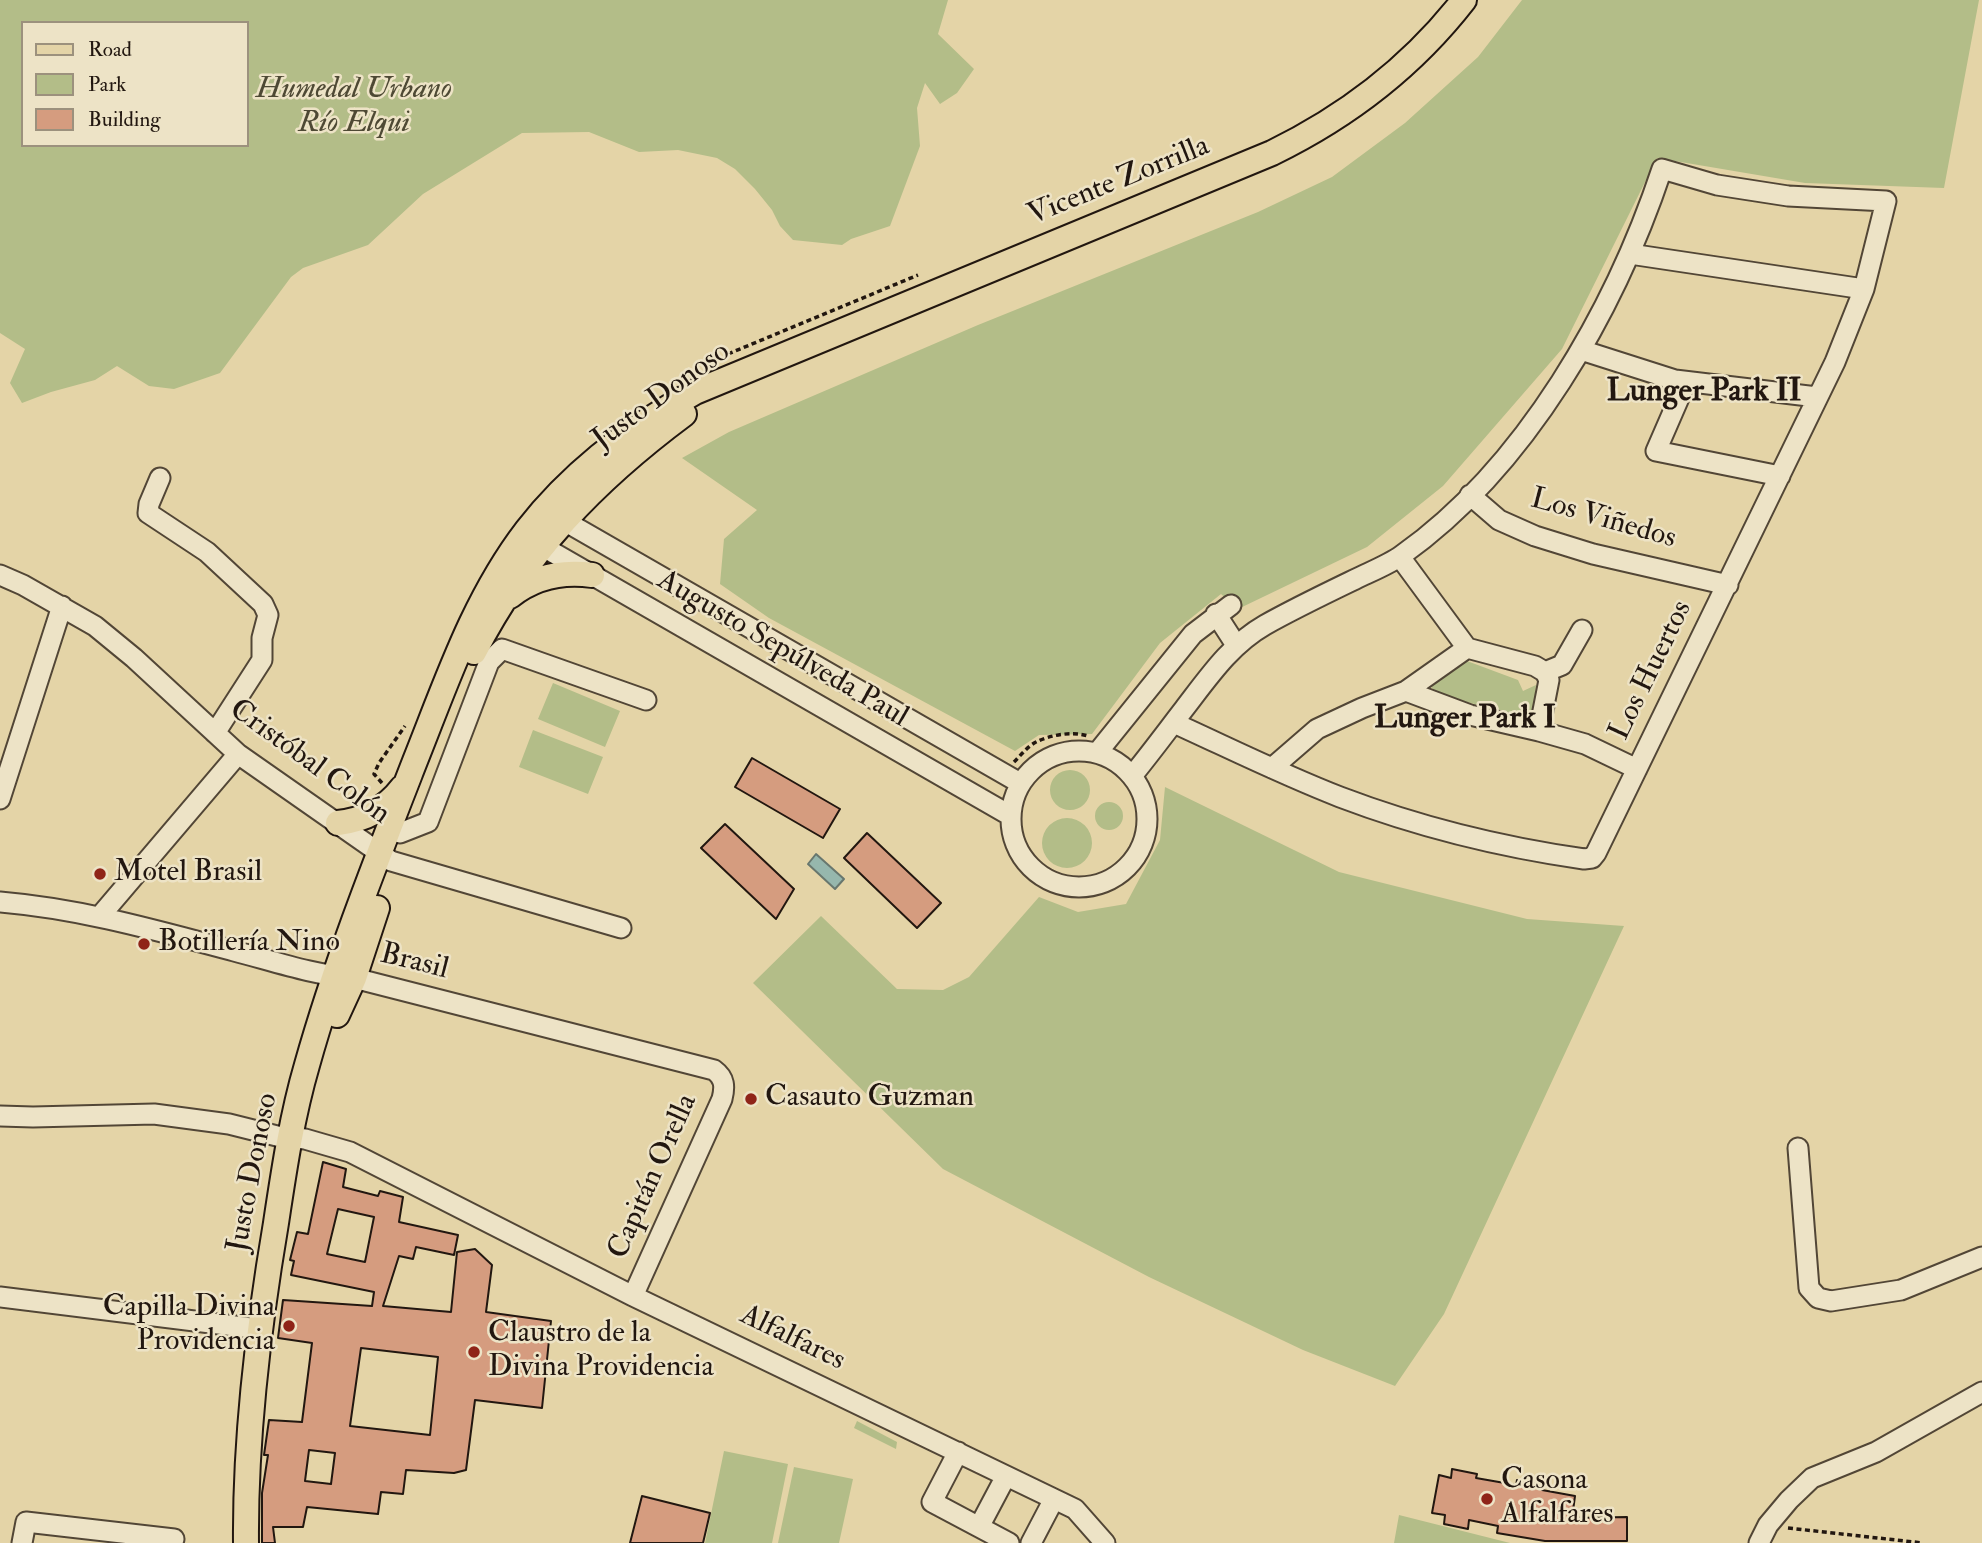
<!DOCTYPE html>
<meta charset="utf-8">
<style>
body{margin:0}
#map{position:relative;width:1982px;height:1543px;overflow:hidden;background:#e4d4a7;font-family:"IM FELL Double Pica",serif}
canvas{display:block}
.legend{position:absolute;left:21px;top:21px;width:228px;height:126px;box-sizing:border-box;background:#ede3c6;border:2px solid #9c917d;margin:0;padding:9px 12px;list-style:none;font-size:21px;color:#221710}
.legend li{display:flex;align-items:center;gap:14px;height:35px}
.legend b{width:35px;border:2px solid #9c917d}
</style>
<div id="map">
<canvas width="1982" height="1543"></canvas>
<ul class="legend">
<li><b style="height:9px;background:#e4d4a7"></b>Road</li>
<li><b style="height:19px;background:#b3bd88"></b>Park</li>
<li><b style="height:19px;background:#d59c7f"></b>Building</li>
</ul>
</div>
<script>
const ctx = document.querySelector('canvas').getContext('2d');
ctx.lineJoin = 'round';
function fillPath(path, color) { ctx.fillStyle = color; ctx.fill(path, 'evenodd'); }
function trace(path, color, width, dash) { ctx.strokeStyle = color; ctx.lineWidth = width; ctx.lineCap = dash ? 'butt' : 'round'; ctx.setLineDash(dash || []); ctx.stroke(path); }
function write(font, color, halo, rows, align = 'center') {
  ctx.font = font + ' "IM FELL Double Pica",serif'; ctx.lineWidth = 5; ctx.setLineDash([]); ctx.textBaseline = 'middle'; ctx.strokeStyle = halo; ctx.fillStyle = color; for (const [text, x, y, turn = 0] of rows) {
    ctx.save(); ctx.translate(x, y); ctx.rotate((+turn || 0) * Math.PI / 180); ctx.textAlign = isNaN(turn) ? turn : align; if (halo) ctx.strokeText(text, 0, 0); ctx.fillText(text, 0, 0); ctx.restore();
  }
}
fillPath(new Path2D(`
 M0,0H948L938,34L974,69L957,93L940,104L925,83L917,108L920,146L890,226L851,239L842,245L793,240L780,226L772,210L755,189L735,169L717,158L678,150L639,152L589,132L522,133L423,194L368,245L303,268L291,277L220,373L174,389L149,386L117,366L95,380L51,392L22,403L10,383L25,349L0,333ZM23,23H247V145H23Z
 M1522,0H1979L1944,188L1805,183L1657,158L1562,349L1443,486L1367,547L1238,609L1221,594L1160,643L1092,734L1039,735L1015,751L769,618L720,584L724,539L757,510L682,458L729,432L978,325L1258,212L1332,177L1405,123L1478,57Z
 M1467,661L1518,680L1523,691L1536,685L1534,708L1524,718L1435,693L1430,684Z
 M553,683L620,711L605,747L538,719Z
 M533,730L603,757L588,794L519,767Z
 M1050 790a20 20 0 1 1 40 0a20 20 0 1 1-40 0Z
 M1165,787L1339,872L1527,919L1624,926L1444,1314L1395,1386L1303,1350L1149,1277L943,1169L753,983L821,916L897,989L943,990L969,977L1039,897L1078,912L1126,904L1160,840Z
 M1095 816a14 14 0 1 1 28 0a14 14 0 1 1-28 0Z
 M1042 843a25 25 0 1 1 50 0a25 25 0 1 1-50 0Z
 M857,1421L897,1442L896,1449L854,1428Z
 M724,1451L788,1464L772,1543H705Z
 M794,1467L853,1479L839,1543H778Z
 M1399,1515L1510,1543H1394Z`), '#b3bd88');
const water = new Path2D(`
 M816,854L844,879L835,889L808,864Z`);
fillPath(water, '#96b7ad');
trace(water, '#68776e', 2);
const building = new Path2D(`
 M752,758L840,809L823,838L735,787Z
 M725,824L794,889L776,919L701,848Z
 M867,833L941,903L917,928L844,858Z
 M323,1162L346,1169L343,1187L378,1196L380,1191L403,1197L399,1222L458,1235L454,1255L416,1247L413,1259L399,1256L383,1306L451,1312L457,1252L475,1249L492,1265L486,1312L551,1321L542,1408L475,1400L466,1470L454,1473L406,1470L403,1494L381,1492L378,1514L307,1507L303,1527H273L275,1543H262V1493L268,1455H264L269,1420L302,1422L312,1343L278,1338L283,1300L372,1306L374,1292L291,1275L294,1261L290,1260L297,1232L308,1234ZM338,1209L374,1217L365,1262L327,1254ZM361,1348L438,1357L430,1435L350,1426ZM309,1450L335,1453L331,1484L305,1481Z
 M1452,1469L1477,1474L1476,1478L1516,1485L1517,1480L1543,1485L1542,1490L1575,1496L1572,1518L1627,1517V1541H1545L1497,1533L1498,1526L1469,1520L1468,1529L1444,1524L1445,1515L1432,1513L1439,1475L1451,1478Z
 M642,1496L710,1513L703,1543H630Z`);
fillPath(building, '#d59c7f');
trace(building, '#221710', 2);
const minor = new Path2D(`
 M1630,254L1864,289
 M1581,350L1675,380L1817,397
 M1686,382L1656,451L1780,476
 M160,478L149,504L148,513L207,552L263,604L268,615L262,638V660L215,733
 M1470,495L1499,520L1535,536L1593,554L1728,585
 M554,515L1020,783
 M533,541L1011,816
 M1400,557L1467,648L1535,666L1545,672L1549,680L1539,731L1585,744L1637,769
 M0,575L23,585L95,626L134,658L238,754L391,861L621,928
 M1216,614L1236,645
 M1545,672L1562,665L1582,630
 M1406,691L1470,715L1539,731
 M1011 819a68 68 0 1 1 136 0a68 68 0 1 1-136 0Z
 M1097,753L1193,634L1231,605
 M1272,768L1317,729L1362,708L1406,691L1467,648
 M1132,776C1150,754 1167,731 1184,709C1208,678 1230,645 1265,625C1297,607 1331,591 1364,575C1377,569 1391,563 1402,555C1526,467 1615,310 1662,169L1717,185L1788,196L1886,201L1864,289L1835,362L1596,853L1592,858L1584,859C1500,847 1419,827 1340,797C1283,775 1229,748 1174,723
 M0,799L62,606
 M400,833L428,822L489,662L502,649L646,700
 M0,902C82,909 155,930 234,951C273,961 313,975 354,978L714,1070C725,1078 725,1087 722,1099L633,1296
 M101,915L238,754
 M0,1116L33,1117L154,1114L229,1124L277,1136L305,1139L350,1152L633,1296L1075,1509L1105,1543
 M1798,1148L1809,1288L1818,1298L1831,1301L1901,1290L1982,1257
 M0,1297L259,1329
 M958,1452L932,1502L1009,1543
 M979,1527L1006,1476
 M22,1543L26,1522L174,1539
 M1031,1543L1054,1499
 M1759,1543L1768,1525L1789,1500L1812,1478L1876,1452L1982,1392`);
const major = new Path2D(`
 M510,596C534,577 563,571 592,575
 M474,652C526,551 594,481 684,414
 M338,823C364,820 386,809 402,788
 M337,1015L354,978L377,908
 M246,1543C245,1436 258,1329 276,1223C284,1170 292,1116 307,1065C336,962 376,861 415,761C447,681 474,599 527,530C572,472 630,428 695,392L1272,153C1348,116 1412,67 1464,0`);
trace(minor, '#524636', 23);
trace(major, '#221710', 28);
trace(new Path2D(`
 M728,354L918,275
 M1014,762C1021,755 1028,746 1036,742C1050,735 1072,731 1088,736
 M382,783L374,774L379,763L405,726
 M1788,1528L1923,1543`), '#221710', 3.5, [5, 3.5]);
trace(minor, '#ede3c6', 19);
trace(major, '#e4d4a7', 24);
for (const [x, y, r, color] of [
 [100,874,7,"#8f2418"],
 [144,944,7,"#8f2418"],
 [751,1099,7,"#8f2418"],
 [289,1326,7,"#8f2418"],
 [474,1352,7,"#8f2418"],
 [1487,1499,7,"#8f2418"]
]) { const dot = new Path2D(); dot.arc(x, y, r, 0, 2 * Math.PI); ctx.fillStyle = color; ctx.fill(dot); trace(dot, '#ede3c6', 2.5); }
write('italic 30px', '#4e4934', '#ede3c6', [
 ["Humedal Urbano",354,91],
 ["Río Elqui",354,125]
]);
write('30px', '#221710', '#ede3c6', [
 ["Vicente Zorrilla",1119,182,-22],
 ["Justo Donoso",662,397,-36],
 ["Los Viñedos",1603,520,16],
 ["Augusto Sepúlveda Paul",782,650,30],
 ["Los Huertos",1652,671,-64],
 ["Cristóbal Colón",309,763,36],
 ["Brasil",414,963,14],
 ["Justo Donoso",254,1173,-79],
 ["Capitán Orella",654,1177,-66],
 ["Alfalfares",792,1339,26]
]);
write('30px', '#221710', '#ede3c6', [
 ["Motel Brasil",114,874],
 ["Botillería Nino",158,944],
 ["Casauto Guzman",765,1099],
 ["Capilla Divina",275,1309,"right"],
 ["Providencia",275,1343,"right"],
 ["Claustro de la",488,1335],
 ["Divina Providencia",488,1369],
 ["Casona",1501,1482],
 ["Alfalfares",1501,1516]
], 'left');
write('bold 32px', '#221710', '#ede3c6', [
 ["Lunger Park II",1704,393],
 ["Lunger Park I",1465,720]
]);
</script>
